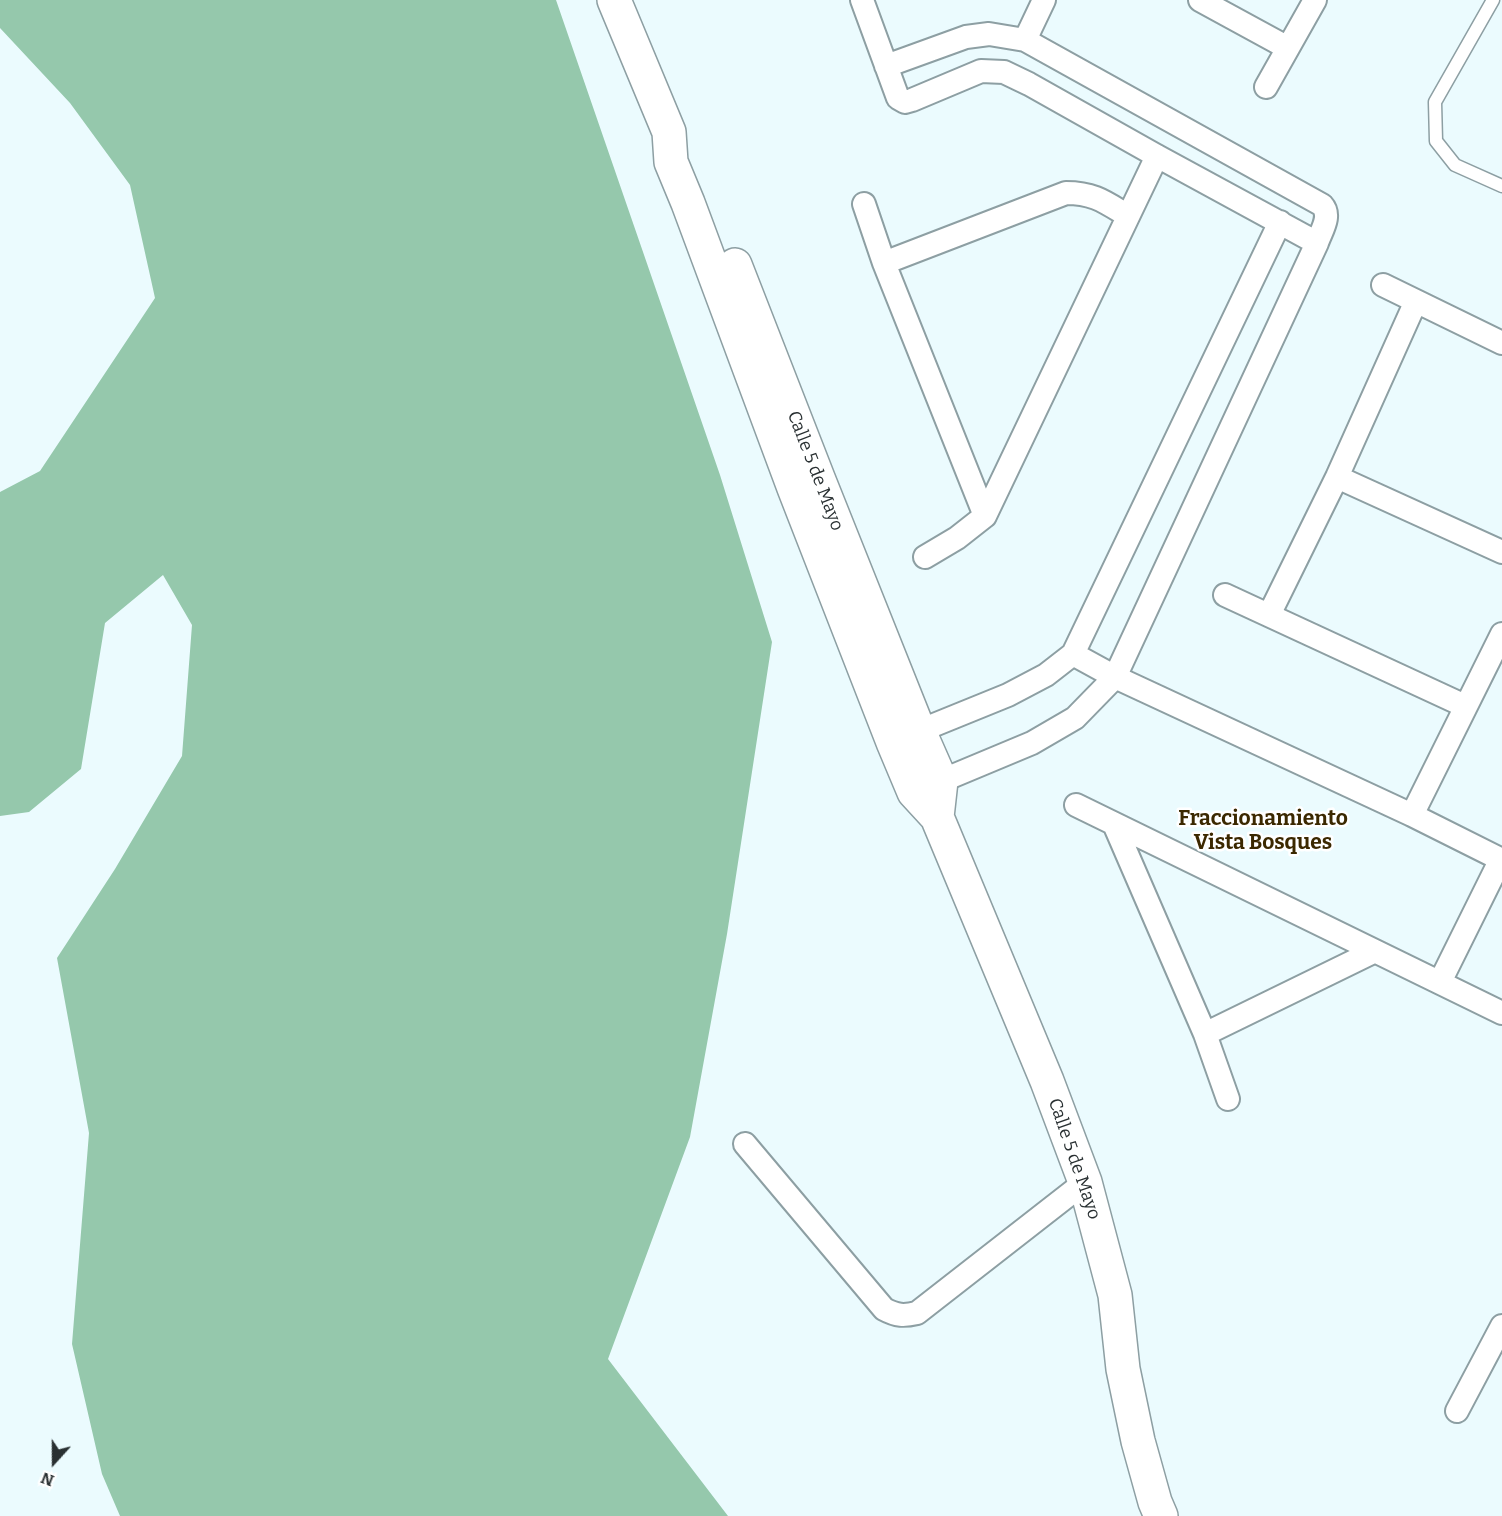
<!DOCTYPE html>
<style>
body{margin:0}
#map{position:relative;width:1502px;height:1516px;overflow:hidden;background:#ebfbfe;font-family:Bitter,serif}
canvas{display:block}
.north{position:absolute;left:24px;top:1432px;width:60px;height:60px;-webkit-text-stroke:4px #fff;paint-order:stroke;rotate:201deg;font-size:16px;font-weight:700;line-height:24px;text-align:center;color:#293032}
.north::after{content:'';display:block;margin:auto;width:21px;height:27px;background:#293032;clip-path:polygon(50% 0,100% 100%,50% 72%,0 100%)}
</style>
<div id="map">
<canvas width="1502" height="1516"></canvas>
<div class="north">N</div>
</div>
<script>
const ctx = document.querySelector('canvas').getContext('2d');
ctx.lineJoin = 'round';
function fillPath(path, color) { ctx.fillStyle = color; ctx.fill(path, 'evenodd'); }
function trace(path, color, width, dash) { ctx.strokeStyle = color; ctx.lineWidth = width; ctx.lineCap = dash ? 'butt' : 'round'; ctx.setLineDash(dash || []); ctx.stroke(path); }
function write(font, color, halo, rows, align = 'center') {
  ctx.font = font + ' Bitter,serif'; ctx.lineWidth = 5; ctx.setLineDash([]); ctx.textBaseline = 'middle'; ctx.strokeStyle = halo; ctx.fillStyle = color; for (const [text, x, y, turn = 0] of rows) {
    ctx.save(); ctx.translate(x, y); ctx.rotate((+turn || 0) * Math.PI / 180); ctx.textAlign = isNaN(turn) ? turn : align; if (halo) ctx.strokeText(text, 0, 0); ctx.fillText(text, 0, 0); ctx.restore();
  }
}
fillPath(new Path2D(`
 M0,0H556L720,475L772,642L727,934L690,1137L608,1359L728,1516H120L102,1474L72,1344L89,1133L57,958L115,869L182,756L192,625L163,575L105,623L81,769L29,812L0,816V492L40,471L155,298L130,185L70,103L0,28Z`), '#95c8ac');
const lane = new Path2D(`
 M1493,0L1435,102L1436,141L1455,165L1502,186`);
const street = new Path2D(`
 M862,0L898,98L905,102L912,100L981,71L1004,72L1029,84L1157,156L1317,243
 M1200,0L1288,48
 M1025,40L1044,0
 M886,66L966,37L989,34L1025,40L1322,205C1332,216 1321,231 1317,243L1115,677L1075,718L1032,743L929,786
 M1266,87L1315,0
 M864,204L884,263L985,516
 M884,263L1066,193C1094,193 1105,202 1128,216
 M1383,285L1502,343
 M1337,477L1502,552
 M925,557L957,538L985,516L1157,156
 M1225,595L1465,706
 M1269,615L1337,477L1416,301
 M1073,654L1115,677L1412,815L1502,860
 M907,736L1008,695L1046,675L1073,654L1280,222
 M1076,805L1502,1013
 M1412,815L1502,634
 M1114,824L1205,1034L1228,1099
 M1440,982L1501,859
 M1205,1034L1375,951
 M745,1144L884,1309C897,1316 904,1316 917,1313L1085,1182
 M1457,1411L1502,1326`);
const secondary = new Path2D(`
 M614,0L669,132L671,162L688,203L794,488L893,742L914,792L937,817L1047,1081L1085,1182L1115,1295L1123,1369L1138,1441L1155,1502L1161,1516
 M735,265L818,478L919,731L941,781L937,817`);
trace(lane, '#8d9fa3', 15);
trace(street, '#8d9fa3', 26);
trace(secondary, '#8d9fa3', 36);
trace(lane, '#fff', 12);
trace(street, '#fff', 22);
trace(secondary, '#fff', 33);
write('18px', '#293032', '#fff', [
 ["Calle 5 de Mayo",815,471,69],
 ["Calle 5 de Mayo",1074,1159,71]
]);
write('bold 21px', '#3b2800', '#fff', [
 ["Fraccionamiento",1263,819],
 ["Vista Bosques",1263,843]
]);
</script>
